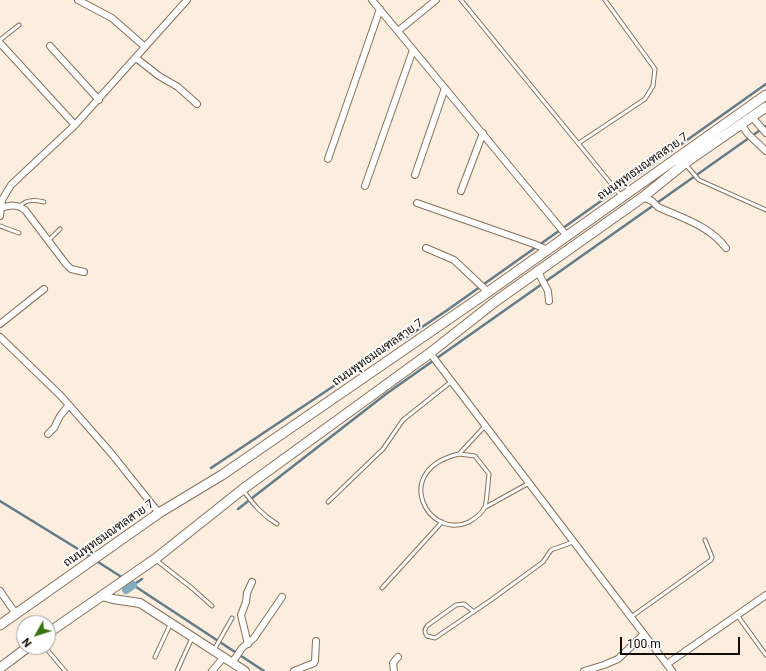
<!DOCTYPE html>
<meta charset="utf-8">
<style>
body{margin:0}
#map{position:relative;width:766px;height:671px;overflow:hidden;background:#fceedf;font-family:Roboto,sans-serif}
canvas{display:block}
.north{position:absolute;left:16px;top:615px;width:40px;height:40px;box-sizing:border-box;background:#fff;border:1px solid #a09d9b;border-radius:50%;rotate:231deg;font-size:11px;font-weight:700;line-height:16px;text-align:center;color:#120b04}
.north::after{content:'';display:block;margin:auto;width:14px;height:18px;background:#36740a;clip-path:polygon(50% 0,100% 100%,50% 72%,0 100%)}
.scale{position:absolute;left:620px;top:637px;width:120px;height:18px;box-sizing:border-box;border:2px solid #120b04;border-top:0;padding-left:5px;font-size:12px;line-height:14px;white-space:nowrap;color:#120b04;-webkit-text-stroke:3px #fff;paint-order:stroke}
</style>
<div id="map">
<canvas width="766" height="671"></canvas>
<div class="north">N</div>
<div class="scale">100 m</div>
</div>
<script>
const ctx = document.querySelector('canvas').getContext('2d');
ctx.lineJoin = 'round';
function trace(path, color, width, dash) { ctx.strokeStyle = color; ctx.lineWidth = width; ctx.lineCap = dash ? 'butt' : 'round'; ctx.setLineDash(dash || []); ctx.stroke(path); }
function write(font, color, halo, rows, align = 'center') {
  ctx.font = font + ' Roboto,Sarabun,sans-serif'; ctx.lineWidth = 3.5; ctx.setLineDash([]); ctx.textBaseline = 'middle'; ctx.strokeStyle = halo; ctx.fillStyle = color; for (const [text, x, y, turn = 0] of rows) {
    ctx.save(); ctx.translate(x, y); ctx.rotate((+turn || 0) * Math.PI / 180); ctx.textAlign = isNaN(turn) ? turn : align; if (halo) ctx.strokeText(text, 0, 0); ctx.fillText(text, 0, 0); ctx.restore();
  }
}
trace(new Path2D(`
 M211,468L446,311L766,84
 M0,501L91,557
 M238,509L386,394L766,126
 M76,558L92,547
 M95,560L123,578
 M127,581L264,671
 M133,585L142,579`), '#627c88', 2.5);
trace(new Path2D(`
 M126,590L133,585`), '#84acc1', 8);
const service = new Path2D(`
 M461,0L622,197
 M0,40L19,25
 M579,143L645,99L653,86L655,69L605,0
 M686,165L699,180L766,210
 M20,206C27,199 35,200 44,202
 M0,226L19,233
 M48,241L60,229
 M459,454L475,456L489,474C488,482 487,500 485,507C482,513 474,519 469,522C428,541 390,470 459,454Z
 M459,454L486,425
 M243,490C253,504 262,515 277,524
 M328,502L383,449L403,420L452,381
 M484,508L529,483
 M156,560L193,589L212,606
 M382,588L442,522
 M474,612L464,604L456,605L428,625C424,629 424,632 427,636L435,638L491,600L543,562L551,550L573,542
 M737,615L766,655
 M631,617L711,560L712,557L705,540
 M45,647L65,671
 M214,650L232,618
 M155,657L170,625
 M177,671L192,638`);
const minor = new Path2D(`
 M78,0L112,18L145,47
 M372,0L567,236
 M398,31L436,0
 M0,43L75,125
 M50,46L99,100
 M136,58L159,76L178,87L197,104
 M752,117L766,133
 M741,124L748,134L766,151
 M328,159L380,9
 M415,175L445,88
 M365,186L413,50
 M461,191L483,133
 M643,197L652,201L658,207C682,218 710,226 726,248
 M417,203L534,244L547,250
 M1,208C11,205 17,204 25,210L66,264L71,269L84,272
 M0,216L2,200L11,185L75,125L187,0
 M426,248L454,260L488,292
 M538,272L548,291L549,301
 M0,324L44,289
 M0,337L61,396L111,453L159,513
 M430,353L672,671
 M48,434L54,428L60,416L69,405
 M0,591L16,614
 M248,644L241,615L246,602L247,593L252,582
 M232,663L242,648L254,638L282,597
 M667,664L766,595
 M212,671L224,657
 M294,671L314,663L315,661L316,641
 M394,671L393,663L398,657
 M584,671L604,665L618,659L644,634`);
const tertiary = new Path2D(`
 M102,596L113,599L140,603L245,671`);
const secondary = new Path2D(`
 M0,625L159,513L222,475L488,292L766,95
 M48,633L155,559L243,489L430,353L496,301L643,197L685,163L766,107
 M0,668L28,647`);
trace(service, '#85715a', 5);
trace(minor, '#85715a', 8);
trace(tertiary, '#85715a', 10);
trace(secondary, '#85715a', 11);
trace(service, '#fff', 3);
trace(minor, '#fff', 6);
trace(tertiary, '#fff', 8);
trace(secondary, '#fff', 9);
write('12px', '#120b04', '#fff', [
 ["ถนนพุทธมณฑลสาย 7",643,167,-35],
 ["ถนนพุทธมณฑลสาย 7",378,353,-35],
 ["ถนนพุทธมณฑลสาย 7",109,534,-35]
]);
</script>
